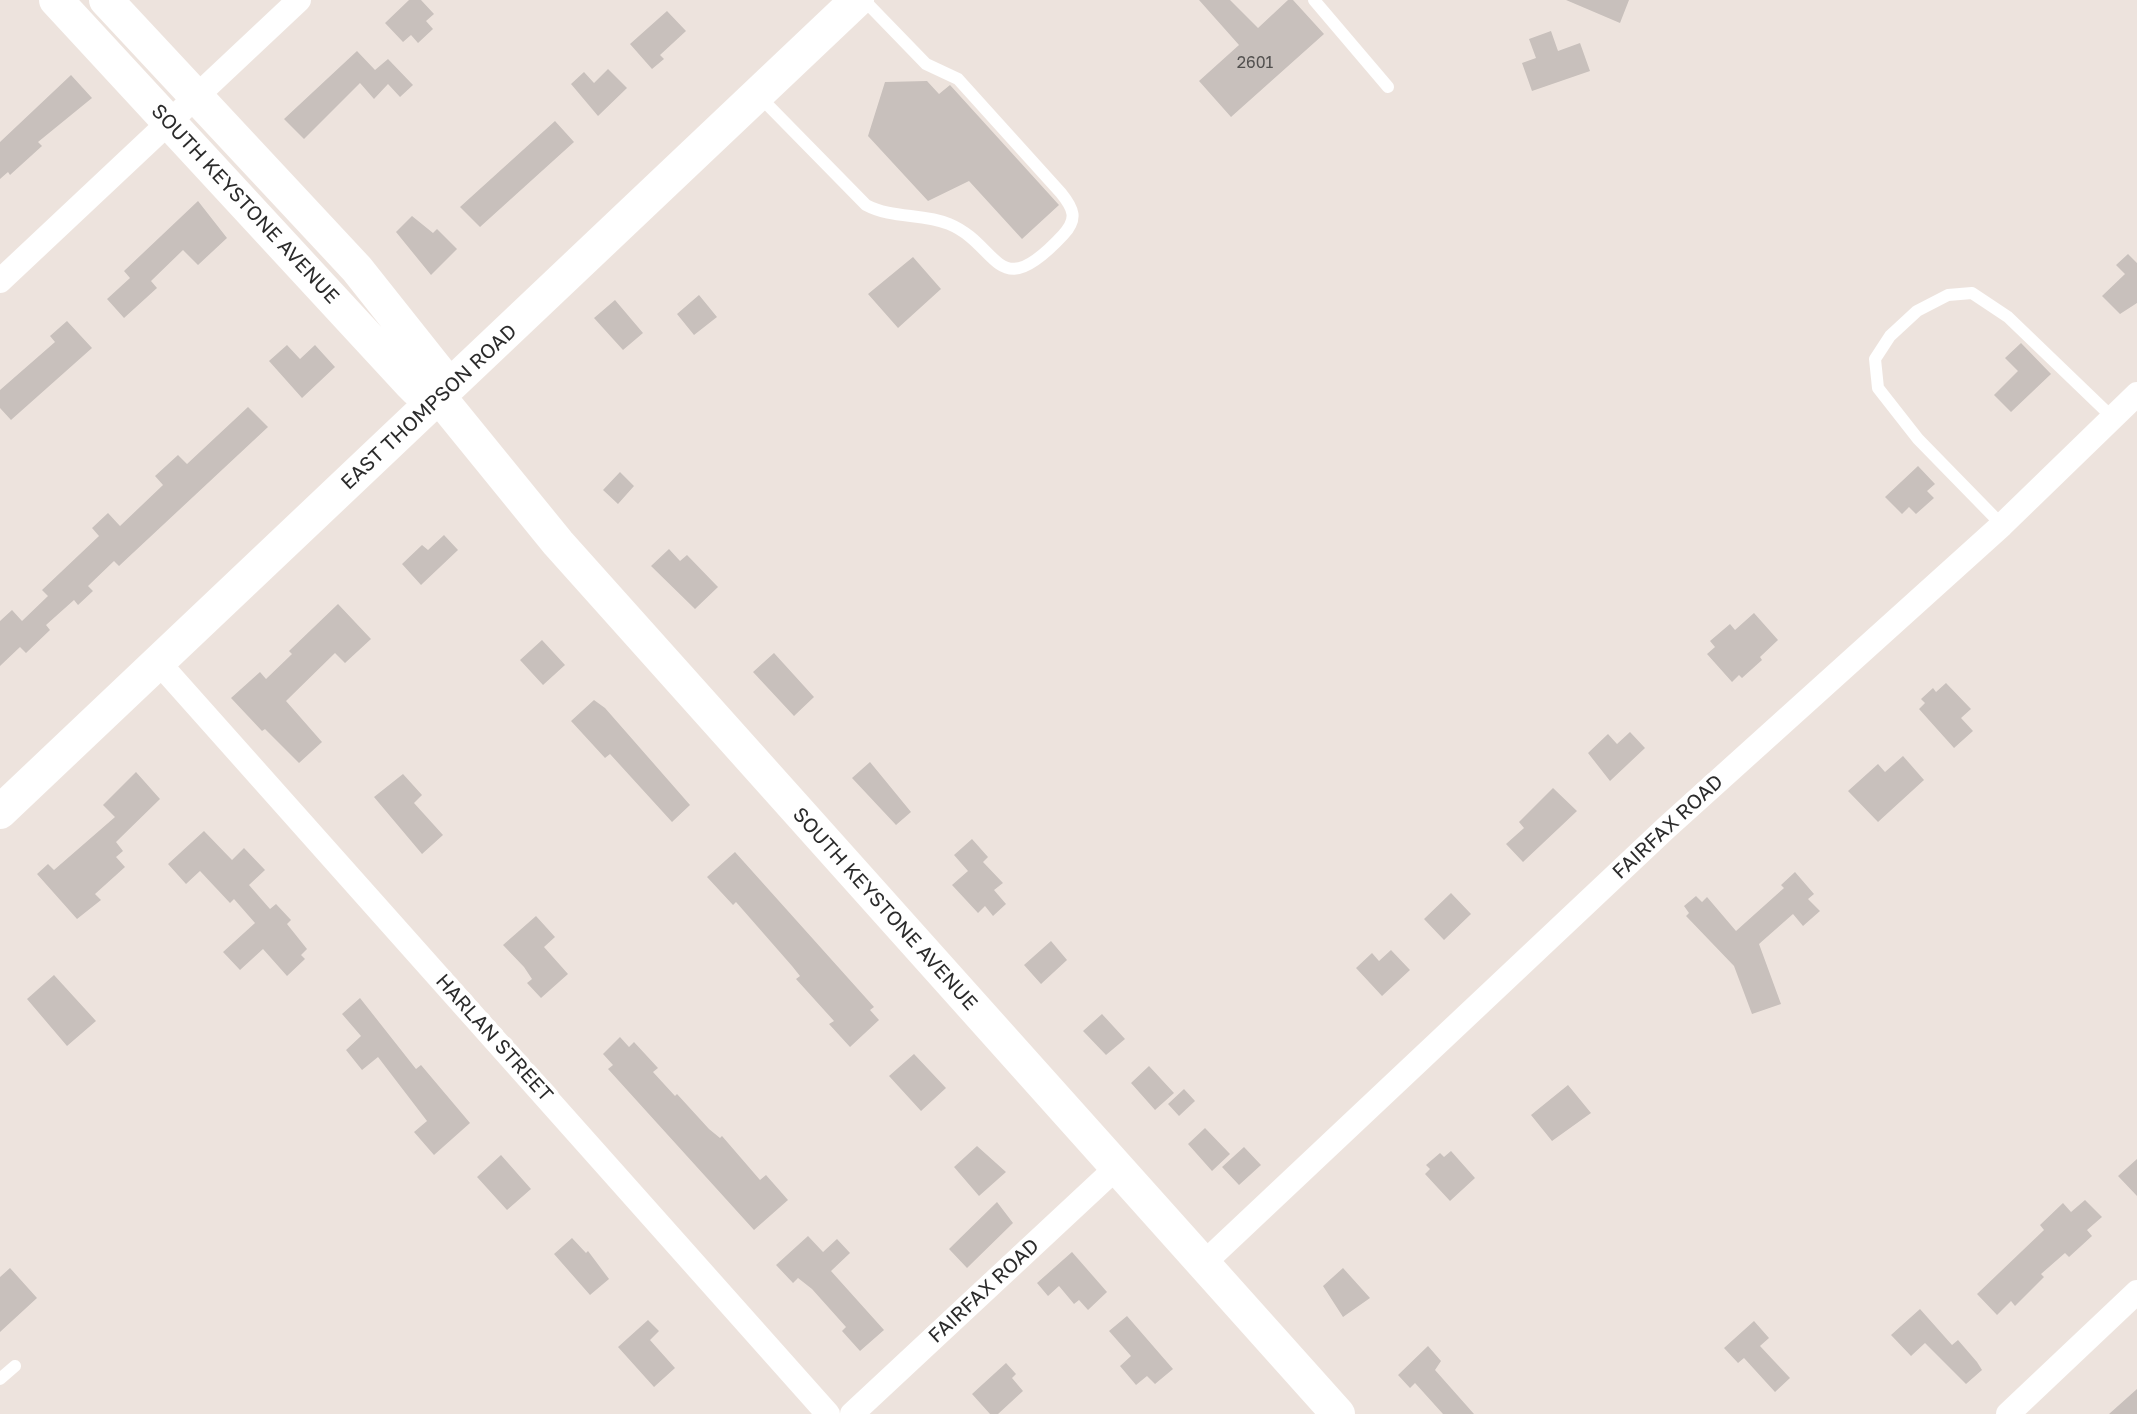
<!DOCTYPE html>
<style>
body{margin:0}
canvas{display:block;background:#ede3dd}
</style>
<canvas width="2137" height="1414"></canvas>
<script>
const ctx = document.querySelector('canvas').getContext('2d');
ctx.lineJoin = 'round';
function fillPath(path, color) { ctx.fillStyle = color; ctx.fill(path, 'evenodd'); }
function trace(path, color, width, dash) { ctx.strokeStyle = color; ctx.lineWidth = width; ctx.lineCap = dash ? 'butt' : 'round'; ctx.setLineDash(dash || []); ctx.stroke(path); }
function write(font, color, halo, rows, align = 'center') {
  ctx.font = font + ' "Golos Text",sans-serif'; ctx.lineWidth = 8; ctx.setLineDash([]); ctx.textBaseline = 'middle'; ctx.strokeStyle = halo; ctx.fillStyle = color; for (const [text, x, y, turn = 0] of rows) {
    ctx.save(); ctx.translate(x, y); ctx.rotate((+turn || 0) * Math.PI / 180); ctx.textAlign = isNaN(turn) ? turn : align; if (halo) ctx.strokeText(text, 0, 0); ctx.fillText(text, 0, 0); ctx.restore();
  }
}
fillPath(new Path2D(`
 M409,0H421L434,14L426,21L433,29L418,43L411,35L403,42L385,23Z
 M1199,0H1230L1258,28L1288,0H1293L1324,34L1231,117L1199,81L1239,45Z
 M1566,0H1629L1620,23Z
 M667,11L686,31L660,55L664,59L652,69L630,44Z
 M1551,31L1558,51L1580,43L1590,71L1532,91L1522,63L1536,58L1529,39Z
 M357,51L375,70L388,59L413,85L400,97L388,84L374,99L360,83L304,139L284,119Z
 M608,69L627,88L598,116L571,84L584,72L594,83Z
 M71,75L92,98L38,142L42,146L10,175L8,172L0,179V142Z
 M927,81L939,94L950,85L1059,205L1022,239L969,181L928,201L868,136L885,82Z
 M555,121L574,142L480,227L460,207Z
 M198,201L227,238L198,265L183,250L151,281L157,288L124,318L107,299L130,278L124,271Z
 M412,216L433,233L437,229L457,249L431,275L396,232Z
 M2128,254L2137,263V303L2120,314L2102,296L2125,274L2116,265Z
 M913,257L941,289L898,328L868,294Z
 M699,295L717,317L694,335L677,314Z
 M615,300L643,333L623,350L594,318Z
 M67,321L92,348L11,420L0,408V390L55,342L50,336Z
 M2021,343L2051,374L2011,412L1994,395L2018,371L2005,358Z
 M287,345L300,359L315,345L335,367L302,398L269,361Z
 M248,407L268,427L119,566L114,561L88,586L93,591L78,605L74,600L46,625L50,630L26,653L20,647L0,666V621L12,610L22,621L48,596L42,590L99,536L92,528L108,513L120,526L163,485L155,476L178,455L187,464Z
 M1918,466L1935,484L1927,491L1934,498L1916,514L1909,507L1902,514L1885,497Z
 M620,472L634,486L618,504L603,490Z
 M444,535L458,550L421,585L402,564L422,545L428,550Z
 M669,549L680,561L687,555L718,587L695,609L651,566Z
 M338,604L371,639L345,663L335,653L286,701L322,742L299,763L265,729L262,731L231,698L260,672L266,679L292,654L289,651Z
 M1754,613L1778,640L1760,657L1762,660L1742,678L1739,675L1732,682L1707,654L1715,647L1710,641L1730,624L1735,630Z
 M542,640L565,665L543,685L520,660Z
 M774,653L814,697L794,716L753,672Z
 M1946,683L1971,709L1961,718L1973,731L1954,748L1919,709L1925,703L1921,699L1933,688L1936,692Z
 M594,700L605,708L690,805L672,822L610,754L605,758L571,721Z
 M1630,732L1645,748L1610,781L1588,753L1608,734L1617,744Z
 M1903,756L1924,780L1878,822L1848,791L1878,764L1885,772Z
 M870,762L911,812L896,825L852,778Z
 M136,772L160,799L116,842L123,851L116,857L125,867L95,894L101,900L77,919L37,874L48,864L54,870L115,817L103,805Z
 M403,774L422,795L414,803L443,835L422,854L374,797Z
 M1553,788L1577,811L1523,862L1506,844L1524,828L1519,822Z
 M204,831L232,860L244,848L265,870L249,885L270,909L276,904L291,920L287,924L307,949L301,955L305,959L287,976L263,949L240,970L223,952L255,923L234,899L230,903L200,871L186,884L168,864Z
 M972,839L988,857L983,862L1003,883L994,890L1006,904L993,916L985,906L978,913L952,885L968,871L954,855Z
 M735,852L874,1007L870,1010L879,1020L850,1047L829,1024L834,1021L796,979L800,976L792,966L736,902L733,905L707,877Z
 M1795,872L1814,894L1808,899L1820,911L1803,926L1793,914L1759,944L1781,1004L1752,1014L1734,966L1686,916L1689,913L1684,906L1696,896L1702,902L1707,897L1736,931L1784,888L1781,885Z
 M1451,893L1471,914L1444,940L1424,919Z
 M536,916L555,937L544,947L568,974L541,998L527,983L532,979L524,967L503,945Z
 M1051,941L1067,960L1041,984L1024,965Z
 M1391,950L1410,970L1382,996L1356,968L1372,953L1379,961Z
 M54,975L96,1021L67,1046L27,999Z
 M360,998L416,1069L421,1065L470,1123L434,1155L414,1132L427,1121L378,1057L362,1070L346,1050L361,1036L342,1014Z
 M1102,1014L1125,1039L1106,1055L1083,1031Z
 M620,1037L629,1047L634,1042L658,1068L653,1072L675,1096L677,1094L709,1129L720,1138L722,1136L760,1180L766,1175L788,1200L754,1230L608,1069L613,1065L603,1054Z
 M914,1054L946,1088L921,1111L889,1076Z
 M1149,1066L1174,1093L1155,1110L1131,1083Z
 M1568,1085L1591,1113L1552,1141L1531,1115Z
 M1184,1089L1195,1101L1179,1116L1168,1104Z
 M1205,1128L1230,1154L1212,1171L1188,1144Z
 M977,1146L1006,1172L979,1196L954,1167Z
 M1244,1147L1261,1165L1239,1185L1222,1167Z
 M1451,1151L1475,1178L1450,1201L1425,1174L1430,1169L1426,1165L1440,1153L1444,1157Z
 M501,1155L531,1189L507,1210L477,1177Z
 M2137,1159V1196L2118,1176Z
 M2085,1200L2102,1217L2087,1230L2092,1236L2069,1257L2065,1253L2041,1274L2044,1277L2015,1306L2011,1301L1997,1315L1977,1294L2044,1230L2040,1225L2063,1203L2071,1212Z
 M997,1202L1013,1223L967,1268L949,1249Z
 M808,1236L823,1252L837,1239L850,1253L831,1271L884,1330L860,1351L842,1331L846,1327L812,1289L798,1278L793,1283L776,1265Z
 M572,1238L586,1253L588,1251L609,1279L590,1295L554,1254Z
 M1072,1252L1107,1292L1088,1310L1079,1300L1074,1304L1059,1286L1048,1296L1037,1283Z
 M10,1268L37,1298L0,1332V1277Z
 M1343,1268L1370,1298L1343,1317L1323,1286Z
 M1920,1309L1952,1345L1958,1340L1977,1362L1982,1370L1966,1384L1925,1343L1911,1356L1891,1335Z
 M1127,1316L1173,1369L1155,1384L1147,1376L1136,1385L1120,1366L1131,1356L1109,1331Z
 M648,1320L659,1331L650,1340L675,1368L654,1387L618,1347Z
 M1754,1321L1769,1338L1760,1346L1790,1378L1775,1392L1744,1358L1738,1363L1724,1348Z
 M1428,1346L1441,1361L1435,1370L1474,1414H1443L1415,1383L1410,1388L1398,1375Z
 M1006,1363L1016,1374L1012,1378L1023,1391L998,1414H990L972,1394Z
 M2137,1389V1414H2109Z`), '#c8c0bc');
trace(new Path2D(`
 M1314,0L1388,87
 M760,97L866,205C892,219 922,213 949,224C1000,245 996,307 1063,235C1078,219 1074,209 1061,193L958,79L926,64L864,0
 M2002,525L1918,439L1878,388L1875,359L1890,336L1917,311L1948,295L1972,293L2008,317L2113,418
 M0,1379L15,1366`), '#fff', 12);
trace(new Path2D(`
 M0,281L299,0
 M159,663L828,1414
 M1203,1264L1666,828L2002,525L2137,394
 M852,1414L1116,1168
 M2008,1414L2137,1292`), '#fff', 24);
trace(new Path2D(`
 M56,0L410,383L417,390L440,398L558,543L1338,1414
 M106,0L357,269L438,371L440,398
 M0,812L857,0`), '#fff', 34);
write('16px', '#52504f', null, [
 ["2601",1255,63]
]);
write('20px', '#2b2b2b', '#fff', [
 ["SOUTH KEYSTONE AVENUE",245,204,47],
 ["EAST THOMPSON ROAD",429,407,-43],
 ["FAIRFAX ROAD",1668,827,-43],
 ["SOUTH KEYSTONE AVENUE",885,909,48],
 ["HARLAN STREET",494,1038,48],
 ["FAIRFAX ROAD",984,1291,-43]
]);
</script>
